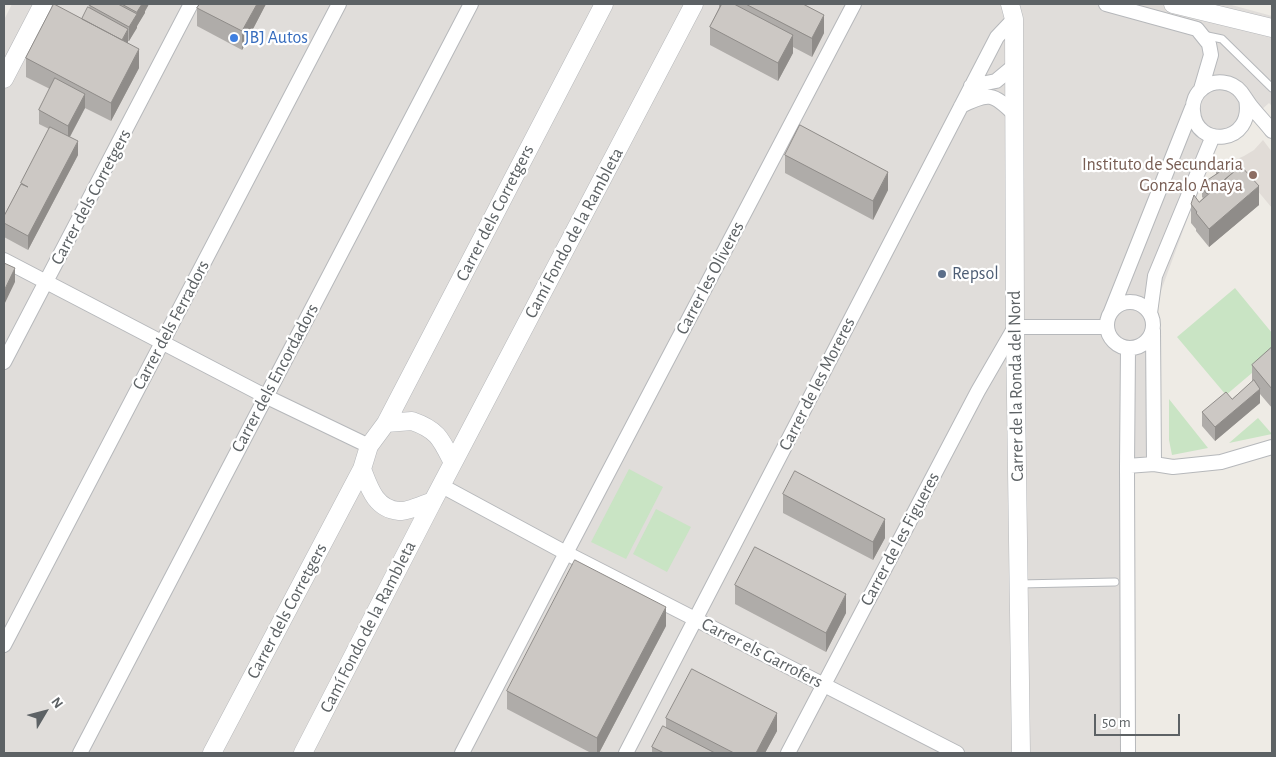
<!DOCTYPE html>
<meta charset="utf-8">
<style>
body{margin:0}
#map{position:relative;width:1276px;height:757px;overflow:hidden;background:#eeebe5;font-family:"Alegreya Sans",sans-serif}
canvas{display:block}
.frame{position:absolute;inset:0;border:5px solid #5d6265;pointer-events:none}
.north{position:absolute;left:20px;top:687px;width:50px;height:50px;-webkit-text-stroke:4px #fff;paint-order:stroke;rotate:53deg;font-size:14px;font-weight:700;line-height:20px;text-align:center;color:#5d6265}
.north::after{content:'';display:block;margin:auto;width:18px;height:22px;background:#5d6265;clip-path:polygon(50% 0,100% 100%,50% 72%,0 100%)}
.scale{position:absolute;left:1094px;top:714px;width:86px;height:22px;box-sizing:border-box;border:2px solid #5d6265;border-top:0;padding-left:6px;font-size:15px;line-height:18px;white-space:nowrap;color:#5d6265;-webkit-text-stroke:4px #fff;paint-order:stroke}
</style>
<div id="map">
<canvas width="1276" height="757"></canvas>
<div class="frame"></div>
<div class="north">N</div>
<div class="scale">50 m</div>
</div>
<script>
const ctx = document.querySelector('canvas').getContext('2d');
ctx.lineJoin = 'round';
function fillPath(path, color) { ctx.fillStyle = color; ctx.fill(path, 'evenodd'); }
function trace(path, color, width, dash) { ctx.strokeStyle = color; ctx.lineWidth = width; ctx.lineCap = dash ? 'butt' : 'round'; ctx.setLineDash(dash || []); ctx.stroke(path); }
function write(font, color, halo, rows, align = 'center') {
  ctx.font = font + ' "Alegreya Sans",sans-serif'; ctx.lineWidth = 4.5; ctx.setLineDash([]); ctx.textBaseline = 'middle'; ctx.strokeStyle = halo; ctx.fillStyle = color; for (const [text, x, y, turn = 0] of rows) {
    ctx.save(); ctx.translate(x, y); ctx.rotate((+turn || 0) * Math.PI / 180); ctx.textAlign = isNaN(turn) ? turn : align; if (halo) ctx.strokeText(text, 0, 0); ctx.fillText(text, 0, 0); ctx.restore();
  }
}
fillPath(new Path2D(`
 M12,4H1228L1272,16V106L1269,103L1250,120L1237,141H1216L1158,299L1159,394L1158,469L1128,470L1131,753H4V20Z`), '#e0ddda');
fillPath(new Path2D(`
 M1263,140L1272,152V208L1257,190L1251,196L1221,161L1230,162L1244,156L1254,150Z`), '#e1dcd7');
fillPath(new Path2D(`
 M1235,288L1272,333V356L1226,395L1177,337Z
 M1169,399L1208,448L1172,455L1169,440Z
 M1258,418L1272,434L1229,443Z
 M629,469L663,487L626,559L591,542Z
 M656,509L691,527L667,572L633,554Z`), '#c9e4c4');
const service = new Path2D(`
 M1203,35L1222,39L1272,88
 M1019,584L1115,582`);
const minor = new Path2D(`
 M1106,4L1197,29L1209,44L1211,55L1201,89
 M971,86L996,81L1014,66
 M1246,99C1255,145 1195,149 1193,111C1192,102 1196,93 1203,88C1215,79 1232,81 1241,92C1244,96 1247,101 1250,105C1257,114 1265,122 1272,131
 M961,106C989,92 993,93 1014,114
 M4,260L265,396L369,446
 M1107 325a23 23 0 1 1 46 0a23 23 0 1 1-46 0Z
 M1150,313L1155,276L1213,136
 M1110,314L1192,108
 M1153,330L1154,464
 M1128,348L1127,466L1128,753
 M4,362L191,4
 M1127,466L1154,464L1173,467L1221,462L1272,447
 M442,486L566,553L957,753
 M4,645L339,4
 M80,753L471,4
 M462,753L566,553L854,4
 M626,753L997,37L1014,19
 M788,753L978,391L1015,327H1107`);
const tertiary = new Path2D(`
 M1010,4L1014,19L1015,327L1021,753
 M1173,4L1272,28
 M4,79L43,4
 M412,421C438,430 441,439 453,463L433,501C425,504 406,512 399,511C375,509 369,487 362,469L369,446L386,423Z
 M386,423L604,4
 M453,463L694,4
 M212,753L362,469
 M303,753L433,501`);
trace(service, '#b6b8bb', 9);
trace(minor, '#b6b8bb', 16);
trace(tertiary, '#b6b8bb', 19);
trace(service, '#fff', 7);
trace(minor, '#fff', 14);
trace(tertiary, '#fff', 18);
fillPath(new Path2D(`
 M90,4H149L129,41H128V43L139,68L111,121L85,108L70,137L78,155L28,250L4,237V216L49,129L39,124V110L50,89L26,77V58L82,19L89,8Z
 M200,4H266L242,50L197,26V8Z
 M719,4H803L824,33L812,57L793,47V53L778,81L710,45V27L719,8Z
 M785,155L888,190L873,220L785,173Z
 M1216,166L1259,205L1209,247L1196,231V229L1191,223V204L1199,202L1203,198L1202,197V188L1216,174Z
 M1272,347V408L1260,394V403L1215,441L1202,426V412L1232,399L1252,382V365Z
 M783,494L885,538L873,560L783,513Z
 M735,585L846,613L826,652L735,604Z
 M666,626L599,753H591L507,709V691Z
 M666,718L777,731L765,753H649H652V747L666,727Z`), '#afaca9');
fillPath(new Path2D(`
 M142,4H145V13L137,26V12Z
 M145,4H149L145,11Z
 M257,4H266L242,50V31Z
 M137,14V28L129,41V27Z
 M824,15V33L812,57V38Z
 M128,29V43L121,57V43Z
 M793,35V53L778,81V63Z
 M139,49V68L111,121V103Z
 M85,94V108L68,140V126Z
 M78,141V155L28,250V236Z
 M888,172V190L873,220V201Z
 M1259,186V205L1209,247V229Z
 M15,268V282L4,305V291Z
 M1260,389V403L1215,441V427Z
 M885,519V538L873,560V542Z
 M846,594V613L826,652V633Z
 M666,607V626L599,753H597V738Z
 M777,713V731L765,753H756Z`), '#8f8c89');
const building = new Path2D(`
 M54,4L139,49L111,103L26,58Z
 M90,4H118L137,14L129,27L89,5Z
 M122,4H142L137,12Z
 M200,4H257L242,31L197,8Z
 M722,4H734L793,35L778,63L710,27Z
 M746,4H803L824,15L812,38Z
 M88,7L128,29L122,40L82,19Z
 M55,78L85,94L68,126L39,110Z
 M800,125L888,172L873,201L785,155Z
 M50,127L78,141L28,236L4,223V216L21,184L28,187L21,183Z
 M1222,161L1226,166L1230,162L1236,170L1207,194L1202,188L1206,181L1221,171L1216,166Z
 M1241,166L1259,186L1209,229L1196,213L1197,212L1191,204L1194,195L1199,202Z
 M4,263L15,268L4,291Z
 M1272,347V389L1252,365Z
 M1254,380L1260,389L1215,427L1202,412L1226,392L1232,399Z
 M795,471L885,519L873,542L783,494Z
 M755,547L846,594L826,633L735,585Z
 M575,560L666,607L597,738L507,691Z
 M692,669L777,713L756,753H734L666,718Z
 M663,726L715,753H664L652,747Z`);
fillPath(building, '#ccc8c4');
trace(building, '#8f8c89', 1);
for (const [x, y, r, color] of [
 [234,38,5,"#3f7fe0"],
 [1253,175,5,"#8d6e63"],
 [942,274,5,"#5c6f8a"]
]) { const dot = new Path2D(); dot.arc(x, y, r, 0, 2 * Math.PI); ctx.fillStyle = color; ctx.fill(dot); trace(dot, '#fff', 2); }
write('18px', '#366cbe', '#fff', [
 ["JBJ Autos",244,38]
], 'left');
write('18px', '#785e54', '#fff', [
 ["Instituto de Secundaria",1243,165],
 ["Gonzalo Anaya",1243,186]
], 'right');
write('18px', '#5d6265', '#fff', [
 ["Carrer dels Corretgers",91,197,-62],
 ["Carrer dels Corretgers",495,213,-63],
 ["Camí Fondo de la Rambleta",574,233,-62],
 ["Carrer les Oliveres",710,278,-62],
 ["Carrer dels Ferradors",171,325,-62],
 ["Carrer dels Encordadors",275,378,-62],
 ["Carrer de les Moreres",817,384,-63],
 ["Carrer de la Ronda del Nord",1016,386,-91],
 ["Carrer de les Figueres",900,539,-62],
 ["Carrer dels Corretgers",287,611,-62],
 ["Camí Fondo de la Rambleta",368,627,-63],
 ["Carrer els Garrofers",762,653,27]
]);
write('18px', '#4e5e75', '#fff', [
 ["Repsol",952,274]
], 'left');
</script>
